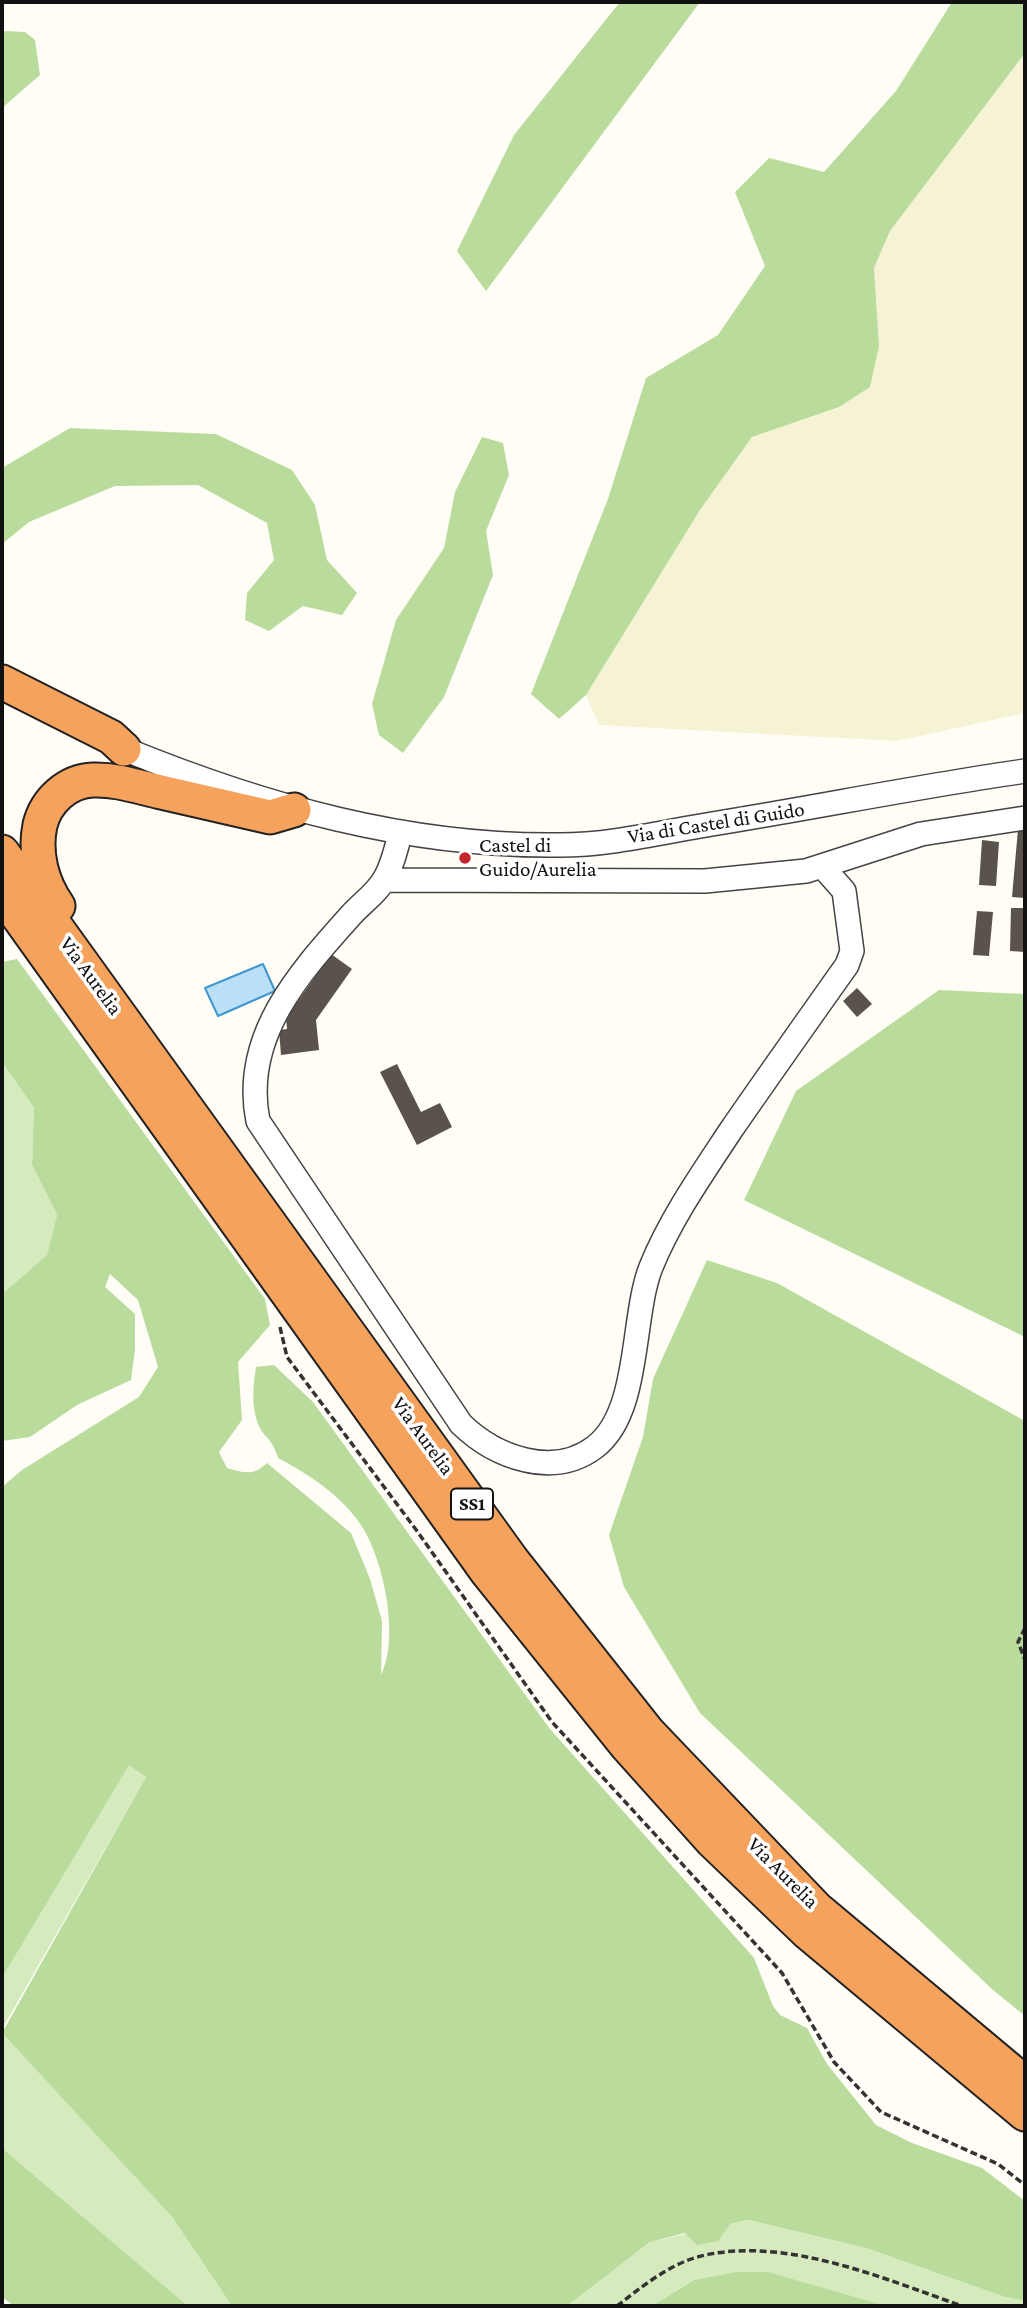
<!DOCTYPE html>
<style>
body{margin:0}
#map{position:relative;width:1027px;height:2308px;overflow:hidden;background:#fffdf5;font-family:"Crimson Pro",serif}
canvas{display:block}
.frame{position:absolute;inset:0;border:4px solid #111;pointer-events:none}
</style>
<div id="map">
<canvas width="1027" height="2308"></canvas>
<div class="frame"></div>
</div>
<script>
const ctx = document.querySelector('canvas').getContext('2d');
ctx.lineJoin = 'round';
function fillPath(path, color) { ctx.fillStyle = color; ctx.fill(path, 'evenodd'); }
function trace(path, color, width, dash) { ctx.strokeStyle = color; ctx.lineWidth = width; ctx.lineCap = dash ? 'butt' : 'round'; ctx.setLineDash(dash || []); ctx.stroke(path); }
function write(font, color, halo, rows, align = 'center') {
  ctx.font = font + ' "Crimson Pro",serif'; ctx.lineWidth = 7; ctx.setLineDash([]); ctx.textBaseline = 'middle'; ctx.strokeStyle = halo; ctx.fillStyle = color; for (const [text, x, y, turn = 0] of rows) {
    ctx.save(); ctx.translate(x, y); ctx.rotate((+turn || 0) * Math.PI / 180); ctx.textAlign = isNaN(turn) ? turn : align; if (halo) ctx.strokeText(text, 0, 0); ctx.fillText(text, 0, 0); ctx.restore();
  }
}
fillPath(new Path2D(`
 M1025,53V713L897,741L599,725L586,695L700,510L752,437L839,407L879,346L874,268L890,231Z`), '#f6f3d4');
fillPath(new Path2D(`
 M2,1062L34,1108L32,1165L57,1215L47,1255L2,1294Z
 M129,1764L146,1777L2,2029V1978Z
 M2,2033L172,2217L232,2306H188L2,2148Z
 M749,2220L866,2248L1005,2297L1025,2301V2306H886L735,2272L694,2280L652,2306H567L650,2242Z`), '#d5ebbd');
fillPath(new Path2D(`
 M620,2H700L486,291L457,251L514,135Z
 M952,2H1025V53L890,231L874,268L879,346L870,387L839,407L752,437L700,510L586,695L559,719L531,694L608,499L646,378L718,335L765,266L735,192L769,158L824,172L896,91Z
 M5,31L25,32L35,40L40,75L2,108V34Z
 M70,428L216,434L292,470L315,505L327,560L357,593L342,615L303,606L269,631L245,620L247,593L274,560L267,523L198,485L115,486L29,522L2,544V468Z
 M482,437L503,443L509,475L486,531L493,575L444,697L403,753L379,735L372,704L396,620L444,548L455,492Z
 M17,959L265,1299L270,1325L238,1362L242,1420L219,1452L227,1468C244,1473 254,1476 267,1463L351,1533L370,1579L382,1621L381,1675C400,1638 384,1560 361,1525C341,1495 308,1474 278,1458C272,1437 263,1437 258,1424C251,1405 253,1386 256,1367L274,1365L313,1402L550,1729L754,1958L773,2006L780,2015L807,2028L827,2064L876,2125L912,2143L982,2168L1025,2201V2301L1005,2297L866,2248L749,2220L730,2224L718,2241L697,2245L685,2233L650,2242L567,2306H232L172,2217L2,2033L146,1777L129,1765L2,1978V1487L22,1470L139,1397L158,1367L138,1300L110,1274L105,1287L135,1314V1350L131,1380L77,1405L30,1437L2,1441V1294L47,1255L57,1215L32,1165L34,1108L2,1062V962Z
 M939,990L1025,994V1337L744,1200L796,1091Z
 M707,1260L777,1283L1025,1421V2016L993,1990L700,1713L624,1587L609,1535L643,1437L653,1379Z
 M2,2148L188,2306H14L2,2297Z
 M735,2272H768L886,2306H652L694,2280Z`), '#b9dc9c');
const water = new Path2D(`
 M263,964L275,991L218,1016L205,988Z`);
fillPath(water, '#b9e0f7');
trace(water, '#3f96cf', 2);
fillPath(new Path2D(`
 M1018,829H1025V898L1012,897Z
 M982,840L999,842L996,886L979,885Z
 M1011,908H1025V952L1010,951Z
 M977,911L993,912L989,956L973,955Z
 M331,954L352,969L316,1020L319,1050L281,1055L279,1030L287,1029L286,1018Z
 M857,988L872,1004L857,1017L843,1001Z
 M397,1064L421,1112L440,1103L452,1127L417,1145L380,1072Z`), '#5a524d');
const minor = new Path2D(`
 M124,749C264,806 408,847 560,845C610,845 663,832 712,824C817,807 921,786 1025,771
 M401,832C396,847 393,865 385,878C378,892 362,903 352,914C299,973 241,1037 258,1121L461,1424C495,1457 553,1479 595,1447C641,1412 631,1317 651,1267C671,1218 702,1174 731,1130C769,1075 808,1020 847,965L852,951L844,891L822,866
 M385,880L705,881L806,871L921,834L1025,818`);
const highway = new Path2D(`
 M2,682L111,737L124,749
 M2,852L512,1560L648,1732L817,1909L1025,2083
 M2,894L487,1572L626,1745L712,1841L807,1932L1025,2114
 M58,906C42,883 34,854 40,825C46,801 67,781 93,780C116,779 139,787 161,792C197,800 234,809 270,817L294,810`);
trace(minor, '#444', 26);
trace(highway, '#222', 37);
trace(new Path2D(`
 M280,1327L287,1357L417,1531L552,1722L782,1973L834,2062L881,2112L998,2164L1025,2185
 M1025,1628L1018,1642L1025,1660
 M617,2306C640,2288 666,2267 694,2258C779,2233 882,2278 962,2306`), '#333', 3.5, [7, 3.5]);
trace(minor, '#fff', 23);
trace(highway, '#f5a25d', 33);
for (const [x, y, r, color] of [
 [465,858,7,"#c4262e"]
]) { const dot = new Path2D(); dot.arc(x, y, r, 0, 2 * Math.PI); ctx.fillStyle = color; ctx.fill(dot); trace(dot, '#fff', 2.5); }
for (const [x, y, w] of [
 [472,1504,42]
]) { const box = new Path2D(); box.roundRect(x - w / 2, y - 15.5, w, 31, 5); ctx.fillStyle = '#fff'; ctx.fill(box); trace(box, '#111', 2); }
write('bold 19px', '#111', null, [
 ["SS1",472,1504]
]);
write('21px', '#111', '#fff', [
 ["Via di Castel di Guido",716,823,-9],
 ["Via Aurelia",91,976,54],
 ["Via Aurelia",423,1436,54],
 ["Via Aurelia",783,1873,45]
]);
write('21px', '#111', '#fff', [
 ["Castel di",479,846],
 ["Guido/Aurelia",479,870]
], 'left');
</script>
